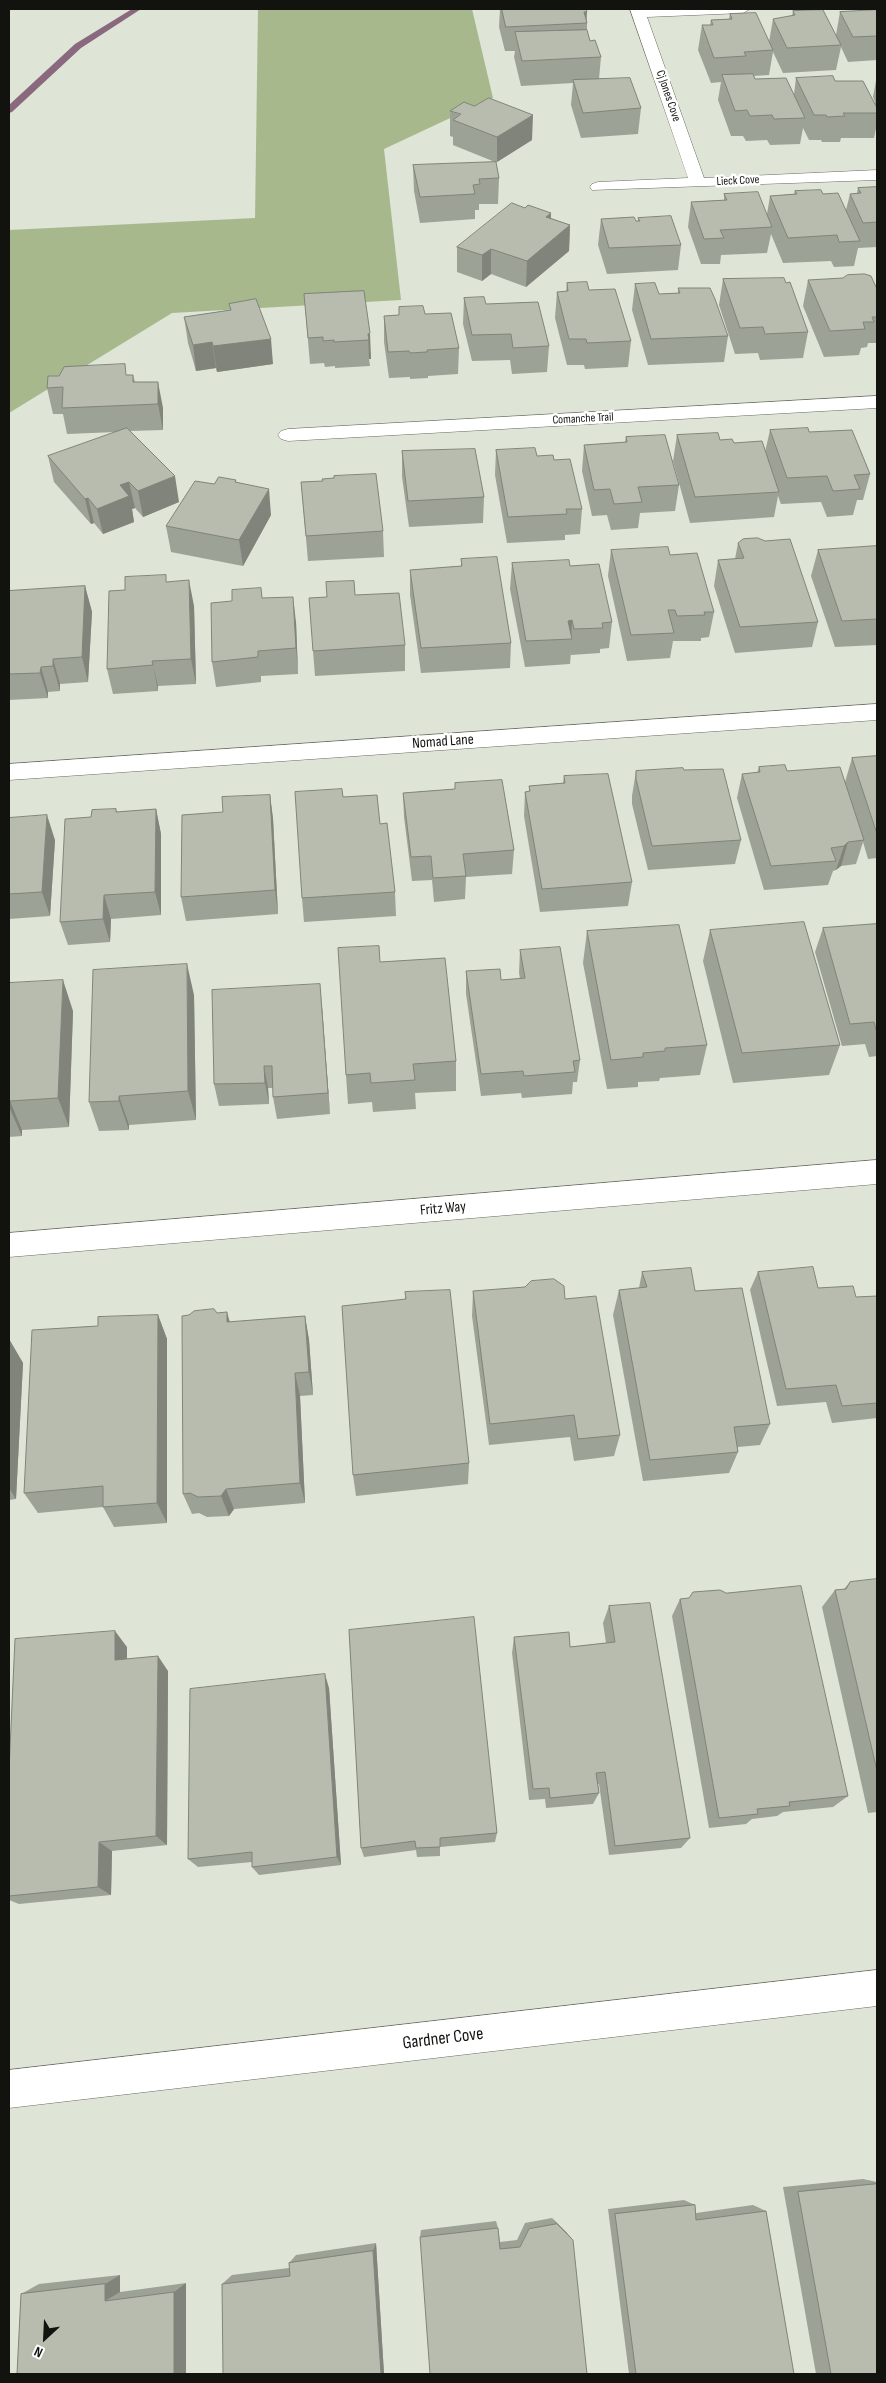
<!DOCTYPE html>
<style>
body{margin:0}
#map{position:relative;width:886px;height:2383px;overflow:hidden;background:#dee4d6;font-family:"Sofia Sans Condensed",sans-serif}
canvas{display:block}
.frame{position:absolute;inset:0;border:10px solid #12130f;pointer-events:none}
.north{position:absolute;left:20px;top:2313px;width:50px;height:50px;-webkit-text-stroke:4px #fff;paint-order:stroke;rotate:205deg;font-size:14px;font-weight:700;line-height:20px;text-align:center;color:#12130f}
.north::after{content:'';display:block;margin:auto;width:18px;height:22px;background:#12130f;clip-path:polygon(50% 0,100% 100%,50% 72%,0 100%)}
</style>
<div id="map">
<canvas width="886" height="2383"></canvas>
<div class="frame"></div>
<div class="north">N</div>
</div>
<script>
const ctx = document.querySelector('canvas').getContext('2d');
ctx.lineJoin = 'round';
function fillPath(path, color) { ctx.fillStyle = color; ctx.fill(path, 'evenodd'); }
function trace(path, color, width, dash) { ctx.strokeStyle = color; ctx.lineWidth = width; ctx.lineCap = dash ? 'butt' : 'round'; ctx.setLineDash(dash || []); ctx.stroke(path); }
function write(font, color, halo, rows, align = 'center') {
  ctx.font = font + ' "Sofia Sans Condensed",sans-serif'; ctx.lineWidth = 5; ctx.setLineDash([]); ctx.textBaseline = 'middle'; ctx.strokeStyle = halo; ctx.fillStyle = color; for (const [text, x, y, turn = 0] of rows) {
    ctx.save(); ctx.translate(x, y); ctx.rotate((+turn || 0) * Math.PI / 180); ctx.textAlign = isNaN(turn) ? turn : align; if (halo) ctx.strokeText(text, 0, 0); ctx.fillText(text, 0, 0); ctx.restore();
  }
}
fillPath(new Path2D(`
 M258,9H472L493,98L384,149L401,300L172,313L9,413V230L255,218Z`), '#a7b98c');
fillPath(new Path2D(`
 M132,9H141L81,48L12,112L9,113V105L75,44Z`), '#8a687e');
const minor = new Path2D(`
 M630,9H750L743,13L647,17L704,178L877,170V180L592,190L590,187L592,184L598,182L688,178Z
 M877,396V408L288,441L281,439L278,435L281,431L288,429Z
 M877,704V720L9,780V764Z
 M877,1160V1184L9,1257V1233Z
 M877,1970V2006L9,2108V2070Z`);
trace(minor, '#666b5f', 1);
fillPath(minor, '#fff');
fillPath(new Path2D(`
 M500,9H586L587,23V30L590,41L601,57L599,79L641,108L638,134L581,138L571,105L573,83L521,86L514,57L515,51H505L499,27Z
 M877,10V60L848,62L841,47L836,70L783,73L773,52L769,75L753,76L755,79L794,94L796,78L835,81L875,103V102L873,97L877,75V124L874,138H841L840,142H822L821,140H809L803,128L800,144L770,145L767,140L746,141L743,136H731L718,100L721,82L711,83L698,50L702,25H710L711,20L729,19L730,14L769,42L773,19L792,16L793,11L836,35L840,12Z
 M450,111L532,140L497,162H496L499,178L498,204H479V210H475V219L420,223L414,191L413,165L495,162L453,145V137L450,136Z
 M877,187V247L858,248L854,266L834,267L831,261L783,263L771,234L767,253L721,255L720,264H701L688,227L691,202L724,200V194L767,214L770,196L794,194L795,191L823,194L846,210L850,194L857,193L858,188Z
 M525,208L551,213V218L570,225L569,251L526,287L491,274L482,281L457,272V247Z
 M638,218L681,245L678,270L607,274L598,245L601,219L636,221H638Z
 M723,279L786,283L808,332L803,358L760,360L758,353L735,354L719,305Z
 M808,280L877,289V343H868L867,347L861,348L859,355L824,357L803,306Z
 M567,283L589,290L631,341L628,367L585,369L584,365H567L555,318L557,292H566Z
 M635,284L659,294L678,293V288L728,336L724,362L648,365L632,310Z
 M364,291L371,359H369L370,366L335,368V366L325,367L324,363L310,364L304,294Z
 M464,298L486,304L549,346L547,372L512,374L510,360L472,361L463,324Z
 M229,304L273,364L217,372L216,368L196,371L188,343L184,317L230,310Z
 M399,307L425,314L459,348L458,374L428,376V378L410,379V377L389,378L384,342V316L399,315Z
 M127,375H133L135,382L163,408V430L130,431L179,502L143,517L135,508L132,509L134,522L103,534L94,523L91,524L54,482L48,456L116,432L67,434L63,414H53L47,388Z
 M770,430L809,432L870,474L863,500H857L853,515L827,517L821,502L781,504L778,496L774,517L690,523L673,461L677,435L720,440L765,452Z
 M626,437L679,485L675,511L640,513L638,528L611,530L607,515L592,516L582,471L584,445L625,442Z
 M496,450L554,460L582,509L580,534L565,535V540L507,543L495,475Z
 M402,451L484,497L483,523L409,527L402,477Z
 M236,480V483L271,515L243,566L171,552L166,526L214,484Z
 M301,482L383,531L384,557L308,561Z
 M765,541L818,622L812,647L735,653L714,586L718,560L735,559L738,543Z
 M877,546V645L835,647L811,576L818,550Z
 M611,550L670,555L714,612L709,637L701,638V641H673L670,658L627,661L608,576Z
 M461,559L511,643L510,668L421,673L410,595V570L461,566Z
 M512,563L570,566L612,622L609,648L600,649V653L571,655V652L570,664L525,667L510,589Z
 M168,582L194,606L196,684L158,686V691L113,694L107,669L125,590Z
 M85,586L92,612L88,682L60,684V691L48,692V698L9,700V591Z
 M355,595L405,645V671L315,676L313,651L327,597Z
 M263,598L296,622L298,674L261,676V682L216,687L212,662L232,601Z
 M877,756V858L868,859L863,842L856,864L841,866L836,870L833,871L828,885L764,890L737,798L742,774L757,773L759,767L845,782L852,758Z
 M684,770L741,840L735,864L648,870L632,804V796L636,771Z
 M564,776L632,882L628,906L540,912L524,816L525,792H529V786L563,783Z
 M455,783L514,850L512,874L466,877L465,899L434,902L432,880L412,881L404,817L403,793L455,789Z
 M270,795L273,819L278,914L186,921L181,897Z
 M343,797L380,824L395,892L396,916L304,922L302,898Z
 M116,809L117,812L156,809L161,834V915L111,919L110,942L68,945L60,922L91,817Z
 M9,818L55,840L50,916L9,919Z
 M877,924V1056L869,1057L865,1044L842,1046L815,952L823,928Z
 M710,930L840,1045L829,1075L733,1083L703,961Z
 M587,931L707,1045L700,1075L660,1078L659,1081L638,1082V1087L607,1089L583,963Z
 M520,950L580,1060L577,1082H573L572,1094L522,1098L521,1093L481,1096L466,994V971L501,980L520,979L519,973Z
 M380,962L456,1061V1091L415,1093L416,1109L373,1112L372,1102L348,1104L346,1075Z
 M9,983L73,1011L69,1127L22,1130V1136L9,1137Z
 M194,995L196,1120L129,1125V1130L99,1131L89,1102Z
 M322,1007L330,1114L277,1119L273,1097V1088H268L269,1104L219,1106L214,1084Z
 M642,1272L695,1291L770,1424L760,1445L738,1447V1452L729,1473L643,1481L613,1315L619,1290L639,1288Z
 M758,1272L818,1288L856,1297L877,1296V1418L832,1423L826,1402L777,1406L750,1290Z
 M473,1291L565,1299L620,1435L614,1456L574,1461L570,1437L489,1445L472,1316Z
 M405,1292L469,1463L468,1484L356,1496L353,1475L405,1299Z
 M217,1313L230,1322L305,1316L309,1340L313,1395L300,1396L305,1503L234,1509L229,1516L207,1517L199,1513L192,1514L183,1494Z
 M158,1315L167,1339V1523L114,1527L103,1507L38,1513L24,1493L98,1326Z
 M9,1339L23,1363L16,1499L9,1500Z
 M877,1580V1812L868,1813L822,1607L835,1590L844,1589L850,1582Z
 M680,1599L848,1796L833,1807L783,1812L777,1816L752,1819L746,1824L709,1828L672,1616Z
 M609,1606L690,1838L681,1848L609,1855L599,1784H598L599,1793L593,1804L546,1808L545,1799L529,1800L512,1653L514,1637L570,1647L606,1643L603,1623Z
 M349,1630L497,1833L495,1842L440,1847V1856L417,1857L416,1850L364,1857L361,1848Z
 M127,1647V1659L168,1671L167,1845L112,1851L111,1895L19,1904L9,1900V1770Z
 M329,1688L341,1865L259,1875L252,1867V1862L198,1867L188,1859Z
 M863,2179L877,2182V2374H816L783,2187Z
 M684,2200L695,2205L696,2213L753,2205L766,2211L794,2374H629L608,2209Z
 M552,2218L567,2233L587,2374L420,2237L421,2230L496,2221L498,2228L500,2242L517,2240L525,2223Z
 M376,2243L384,2374L222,2284L232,2275L289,2268V2263L296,2255Z
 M120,2275V2292L186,2283V2374H17L21,2294L39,2284Z`), '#9da296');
fillPath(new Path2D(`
 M584,12H587L586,23Z
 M533,115L532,140L497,162V137Z
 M551,213L550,239L546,217Z
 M570,225L569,251L526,287L527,261Z
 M491,249V274L482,281V255Z
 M370,333L371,359H369L368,334Z
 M271,339L273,364L217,372L213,346Z
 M212,342L216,368L196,371L193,345Z
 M158,382L163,408V430L158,404Z
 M175,476L179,502L143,517L138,491Z
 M129,482L135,508L132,509L134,522L103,534L97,509L120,485Z
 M269,489L271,515L243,566L239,540Z
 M88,498L94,523L91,524L85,499Z
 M189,580L194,606L196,684L191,659Z
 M85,586L92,612L88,682L82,657Z
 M293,597L296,622L298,674L296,648Z
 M572,620L571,639L568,621Z
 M53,659L60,684V691L53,666Z
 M152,661L158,686V691L153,665Z
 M41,667L48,692V698L40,673Z
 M270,795L273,819L278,914L275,890Z
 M156,809L161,834V915L155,892Z
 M47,815L55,840L50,916L42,892Z
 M848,842L841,866L836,870L844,846Z
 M104,895L111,919L110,942L103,919Z
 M187,964L194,995L196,1120L188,1091Z
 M63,980L73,1011L69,1127L58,1098Z
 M320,984L322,1007L330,1114L328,1093Z
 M264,1066L268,1088L269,1104L265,1083Z
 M119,1096L129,1125V1130L119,1101Z
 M10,1101L22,1130V1136L9,1107Z
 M227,1312L234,1337L227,1322Z
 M158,1315L167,1339V1523L157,1503Z
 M305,1316L309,1340L313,1395L309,1372Z
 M9,1339L23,1363L16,1499L9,1488Z
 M295,1373L300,1396L305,1503L300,1483Z
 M226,1489L234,1509L229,1516L221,1496Z
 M115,1631L127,1647V1675L115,1660Z
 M158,1656L168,1671L167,1845L156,1836Z
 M325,1674L329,1688L341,1865L337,1857Z
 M99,1842L112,1851L111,1895L98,1887Z
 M552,2218L567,2233L573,2240L557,2224Z
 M376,2243L384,2374H381L373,2251Z
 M120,2275V2292L105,2301V2284Z
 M186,2283V2374H174V2292Z`), '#80847a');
const building = new Path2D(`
 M502,9H586L587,12H584L587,23L506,27Z
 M823,10L841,45L787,48L773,19L795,15L793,11Z
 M877,10V36L853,37L840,12Z
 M756,13L773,50L744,52L746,56L714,58L702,25H713L711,20L732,19L730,14Z
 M587,30L590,41L595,40L601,57L522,61L515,32Z
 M753,74L755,79L786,78L805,118L774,119L772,115L750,116L747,110L735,111L722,75Z
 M833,76L835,81H863L877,108V113H843L845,116L827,117L826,115H814L796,78Z
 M630,78L641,108L583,113L573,80Z
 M489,98L533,115L497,137L453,120L461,114L450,111L464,102L474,106Z
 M496,162L499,178L479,179L480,184L473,185L475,194L420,197L413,165Z
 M877,187V222L863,223L850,194L861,193L858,188Z
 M821,190L823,194L838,193L860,241L839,242L837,235L788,238L770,196L797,194L795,191Z
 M758,192L772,227L720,230L724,238L704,239L691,202L727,200L724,194Z
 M512,203L525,208L528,205L551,213L546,217L570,225L527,261L491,249L482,255L457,247Z
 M671,216L681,245L609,248L601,219L634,217L636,221H640L638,218Z
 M865,274L871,276L877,289V317H872L874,322H863L865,329L830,331L808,280L843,278L847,275Z
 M784,278L786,283L790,282L808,332L765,334L763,327L740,328L723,279Z
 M587,282L589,290L615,289L631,341L587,343L586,339H569L557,292L568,291L567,283Z
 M655,283L659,294L680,293L678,288H710L715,299L728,336L651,339L635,284Z
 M364,291L370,333L368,334L369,340L334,342V340L323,341V337L308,338L304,294Z
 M484,297L486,304L538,302L549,346L513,348L511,334L472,335L464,298Z
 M256,299L271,339L213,346L212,342L193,345L184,317L231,310L229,304Z
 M423,306L425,314L451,313L459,348L427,350V352L410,353L409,351L388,352L384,316L399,315V307Z
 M125,364L126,375H133V382H158V404L62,408L63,387L47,388L48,376H59L64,367Z
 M127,428L175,476L138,491L129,482L120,485L129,496L97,509L88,498L85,499L48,456Z
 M808,428L809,432L852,430L870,474L854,475L860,489L833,491L827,476L787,478L770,430Z
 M718,433L720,440L732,439L734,443L762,441L779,492L695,497L677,435Z
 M665,435L679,485L638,487L642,502L614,504L610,489L594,490L584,445L627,442L626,437Z
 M535,448L537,456L553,455L554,460L570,459L582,509H566L567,514L508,517L496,450Z
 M475,449L484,497L408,501L402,451Z
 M376,474L383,531L306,536L301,482L323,481L322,479L334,478V476Z
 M219,477L236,480L235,482L269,489L239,540L166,526L195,481L214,484Z
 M758,538L765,541L790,539L818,622L740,627L718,560L744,558L738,543L743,539Z
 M877,546V619L842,621L818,550Z
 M668,547L670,555L697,553L714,612H704L705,615L677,616L675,610H668L674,633L631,635L611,550Z
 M497,557L511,643L421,648L410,570L462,566L461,559Z
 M569,560L570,566L599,564L612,622L602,623L603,628L574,629L572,620L568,621L572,639L526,641L512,563Z
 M166,575V582L189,580L191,659L152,661L153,665L107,669L109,591L125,590V577Z
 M354,581L355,595L399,593L405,645L313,651L309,598L327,597L326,582Z
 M85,586L82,657L53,659V666L41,667L40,673L9,674V591Z
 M261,588L262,598L293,597L296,648L258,651V657L212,662L211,603L232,601V590Z
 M877,756V834L852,758Z
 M785,765L787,771L840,767L864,840L848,842L844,846L831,848L836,861L771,866L742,774L760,772L759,767Z
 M683,768L684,770L723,769L741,840L652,846L636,779V771Z
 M608,774L632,882L542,889L525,792L530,791L529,786L565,783L564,776Z
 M502,780L514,850L463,854L466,876L433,878L431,856L411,857L403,793L455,789V783Z
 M342,789L343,797L377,795L380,824L387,823L395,892L302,898L295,792Z
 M270,795L275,890L181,897L182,815L223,812L222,797Z
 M116,809V812L156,809L155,892L104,895L103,919L60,922L65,819L91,817L92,810Z
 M47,815L42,892L9,894V818Z
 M804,922L840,1045L742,1053L710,930Z
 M877,924V1033L874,1022L850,1024L823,928Z
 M679,925L707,1045L665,1048V1051L643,1053V1057L611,1060L587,931Z
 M379,946L380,962L445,958L456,1061L413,1064L415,1080L371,1083L370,1073L346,1075L338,948Z
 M560,947L580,1060L573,1061L575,1072L524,1076L523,1071L481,1074L466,971L500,969L501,980L525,978L520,950Z
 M187,964L188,1091L119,1096V1101L89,1102L93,970Z
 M63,980L58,1098L10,1101L9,1107V983Z
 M320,984L328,1093L273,1097L272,1066H264L265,1083L214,1084L212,990Z
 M813,1267L818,1288L853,1286L856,1297L877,1296V1403L842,1406L836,1385L786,1389L758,1272Z
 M691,1268L695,1291L742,1288L770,1424L734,1427L738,1452L650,1460L619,1290L647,1287L642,1272Z
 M554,1279L564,1286L565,1299L596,1296L620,1435L578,1439L574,1415L490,1424L473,1291L525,1287L531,1281Z
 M450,1290L469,1463L353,1475L342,1306L406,1299L405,1292Z
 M214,1309L217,1313L227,1312V1322L305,1316L309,1372L295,1373L300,1483L226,1489L221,1496L198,1497L190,1493L183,1494L182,1316L189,1315L194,1311Z
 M158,1315L157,1503L103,1507V1486L24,1493L32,1330L98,1326V1317Z
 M876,1579L877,1580V1771L835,1590L846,1589L850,1582Z
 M801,1586L848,1796L789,1802L790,1806L757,1809L758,1814L719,1818L680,1599L689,1598L693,1592L720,1590L726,1593Z
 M650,1603L690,1838L615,1846L605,1772L596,1773L599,1793L550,1798L549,1788L533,1789L514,1637L569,1632L570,1647L615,1642L609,1606Z
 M474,1617L497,1833L440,1838V1847L416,1848L415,1841L361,1848L349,1630Z
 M115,1631V1660L158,1656L156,1836L99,1842L98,1887L9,1896V1770L15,1639Z
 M325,1674L337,1857L252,1867V1852L188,1859L190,1689Z
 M877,2184V2374H831L798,2192Z
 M695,2205L696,2220L766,2211L794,2374H636L615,2214Z
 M557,2224L573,2240L587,2374H430L420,2237L498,2228L500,2249L520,2247L529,2229Z
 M373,2251L381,2374H223L222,2284L290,2276L289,2263Z
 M105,2284V2301L174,2292V2374H17L21,2294Z`);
fillPath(building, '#b7bcaf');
trace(building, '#80847a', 1);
write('12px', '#12130f', '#fff', [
 ["Cj Jones Cove",668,96,71],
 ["Lieck Cove",738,181,-3],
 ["Comanche Trail",583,419,-3]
]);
write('15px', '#12130f', '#fff', [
 ["Nomad Lane",443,742,-4],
 ["Fritz Way",443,1209,-5]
]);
write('18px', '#12130f', '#fff', [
 ["Gardner Cove",443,2039,-7]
]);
</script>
